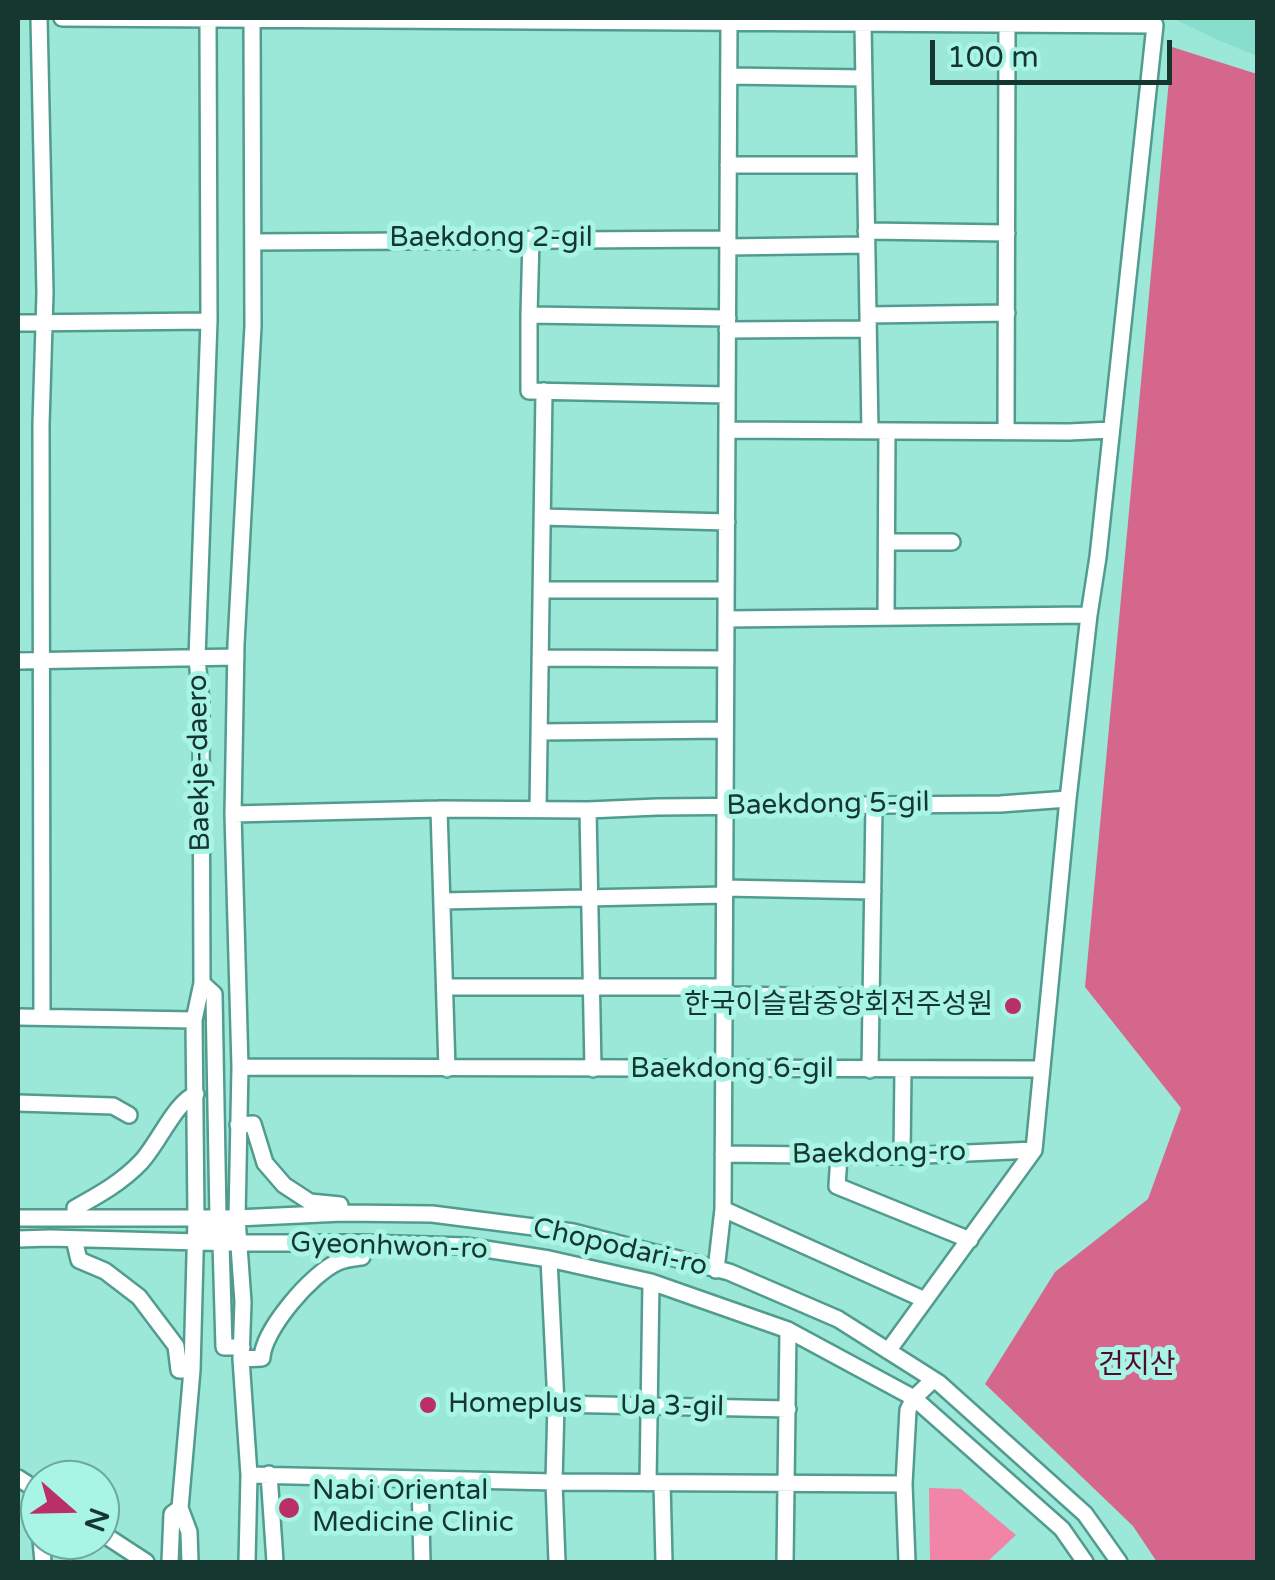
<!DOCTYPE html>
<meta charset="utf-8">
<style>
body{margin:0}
#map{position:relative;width:1275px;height:1580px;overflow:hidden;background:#9be7d8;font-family:"Varela Round",sans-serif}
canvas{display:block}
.frame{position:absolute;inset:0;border:20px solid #163630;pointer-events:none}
.north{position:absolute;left:20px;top:1460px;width:100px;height:100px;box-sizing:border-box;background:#a8f4e5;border:2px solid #6ea89d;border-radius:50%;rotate:110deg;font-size:28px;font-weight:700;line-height:40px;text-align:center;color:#163630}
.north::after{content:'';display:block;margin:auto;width:35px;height:45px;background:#ba2f68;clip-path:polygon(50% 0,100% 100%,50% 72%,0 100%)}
.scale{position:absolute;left:930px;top:40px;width:242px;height:45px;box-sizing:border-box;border:5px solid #163630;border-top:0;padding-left:12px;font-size:30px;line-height:35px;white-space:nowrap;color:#163630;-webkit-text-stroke:8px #a8f4e5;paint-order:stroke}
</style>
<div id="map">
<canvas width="1275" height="1580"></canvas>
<div class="frame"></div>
<div class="north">N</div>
<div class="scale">100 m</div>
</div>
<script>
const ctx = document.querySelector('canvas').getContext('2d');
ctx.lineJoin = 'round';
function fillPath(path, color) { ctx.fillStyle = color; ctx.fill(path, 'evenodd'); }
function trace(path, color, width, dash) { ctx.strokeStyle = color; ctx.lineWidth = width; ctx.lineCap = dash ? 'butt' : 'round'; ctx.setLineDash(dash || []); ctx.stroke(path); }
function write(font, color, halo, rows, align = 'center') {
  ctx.font = font + ' "Varela Round","Noto Sans KR",sans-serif'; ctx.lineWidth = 10; ctx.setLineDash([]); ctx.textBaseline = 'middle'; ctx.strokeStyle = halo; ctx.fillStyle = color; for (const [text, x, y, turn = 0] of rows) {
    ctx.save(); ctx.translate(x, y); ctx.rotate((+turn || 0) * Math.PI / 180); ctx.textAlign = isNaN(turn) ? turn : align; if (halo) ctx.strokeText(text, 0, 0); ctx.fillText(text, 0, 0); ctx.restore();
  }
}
fillPath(new Path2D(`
 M1172,18H1257V56L1218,40Z`), '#87decd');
fillPath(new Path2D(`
 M929,1488L961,1489L1016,1535L987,1562H930Z`), '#f085a7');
fillPath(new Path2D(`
 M1172,47L1257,74V1562H1157L1133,1526L985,1384L1055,1272L1148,1199L1181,1108L1085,987Z`), '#d6678c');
const minor = new Path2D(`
 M39,18L45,293L41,424L42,1017
 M62,18L1155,25L1098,557L1089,615L1068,799L1034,1150L888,1351
 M863,25L870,431
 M729,76L864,78
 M728,165H865
 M866,231L1007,233
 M531,239L529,315L728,318
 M253,242L728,239
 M728,247L866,245
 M529,315V391L727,395
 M868,315L1007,313
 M18,323L209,321
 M727,330L868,329
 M727,430L1069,432L1111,430
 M1006,432L1007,25
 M542,517L727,522
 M887,542H952
 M541,590H726
 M886,617L887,431
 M726,619L1089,615
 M540,658L726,659
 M18,661L236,657
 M539,732L725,730
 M439,809L447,1069
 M538,809L544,391
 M588,810L593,1069
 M233,814L439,809L588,810L657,807L1000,804L1068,799
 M725,888L873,891
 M442,901L725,895
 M202,983L214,994L218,1218L237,1243
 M445,987H724
 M724,995L871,997
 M18,1017L194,1020
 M240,1067L1042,1069
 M870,1070L874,805
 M18,1103L113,1106L129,1115
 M238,1125L253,1124L265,1163L284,1185L310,1202L340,1205
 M723,1154L902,1156L1034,1150
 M839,1156L837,1186L970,1240
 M902,1156L903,1070
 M723,1209L925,1300
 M18,1218H237L342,1213L432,1214L573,1232L729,1272L838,1319L939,1383L1085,1514L1119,1562
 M76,1218L75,1208C99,1195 122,1182 141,1162C158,1144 176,1101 196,1094
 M196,1218L221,1243L224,1347H242
 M18,1239L50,1238L237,1243H361L466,1246L549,1259L651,1282L788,1330L914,1398L1062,1529L1085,1562
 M74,1239L79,1260L105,1271L139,1297L176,1346L179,1370H192
 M549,1259L556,1404L554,1482L557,1562
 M716,1270L723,1209L729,22
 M241,1359L262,1358C263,1330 312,1273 338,1262C345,1259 354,1258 362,1257L361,1243
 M556,1404L788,1409
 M269,1474L275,1562
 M249,1475L554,1482L904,1484
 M18,1478L40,1492
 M420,1480L422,1562
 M648,1483L651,1282
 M662,1483L664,1562
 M38,1491L40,1523
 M100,1532L146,1562
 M41,1540L43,1562
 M170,1562L172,1514L180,1508
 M190,1562L189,1532L180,1508L192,1370L196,1218L194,1020L202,983L201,702L197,658L209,321L208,18
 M247,1562L249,1475L241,1359L243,1302L237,1218L240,1067L233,814L236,644L253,326L252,18
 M785,1562L788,1330
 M907,1562L904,1484L908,1410L914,1398L933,1380`);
trace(minor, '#519c8f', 20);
trace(minor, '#fff', 15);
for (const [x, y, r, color] of [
 [1013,1006,10,"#ba2f68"],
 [428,1405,10,"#ba2f68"],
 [289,1508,12,"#ba2f68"]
]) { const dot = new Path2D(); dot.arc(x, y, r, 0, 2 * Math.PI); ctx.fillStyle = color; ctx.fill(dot); trace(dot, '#a8f4e5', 4); }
write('28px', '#163630', '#a8f4e5', [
 ["Baekdong 2-gil",491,239],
 ["Baekje-daero",200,763,-91],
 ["Baekdong 5-gil",828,805,-1],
 ["Baekdong 6-gil",732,1070],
 ["Baekdong-ro",879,1154,-1],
 ["Gyeonhwon-ro",389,1247,2],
 ["Chopodari-ro",620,1248,13],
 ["Ua 3-gil",672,1407,1]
]);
write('28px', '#163630', '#a8f4e5', [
 ["한국이슬람중앙회전주성원",993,1006,"right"],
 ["Homeplus",448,1405],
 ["Nabi Oriental",312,1492],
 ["Medicine Clinic",312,1524]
], 'left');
write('28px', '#520a29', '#a8f4e5', [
 ["건지산",1137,1366]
]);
</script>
